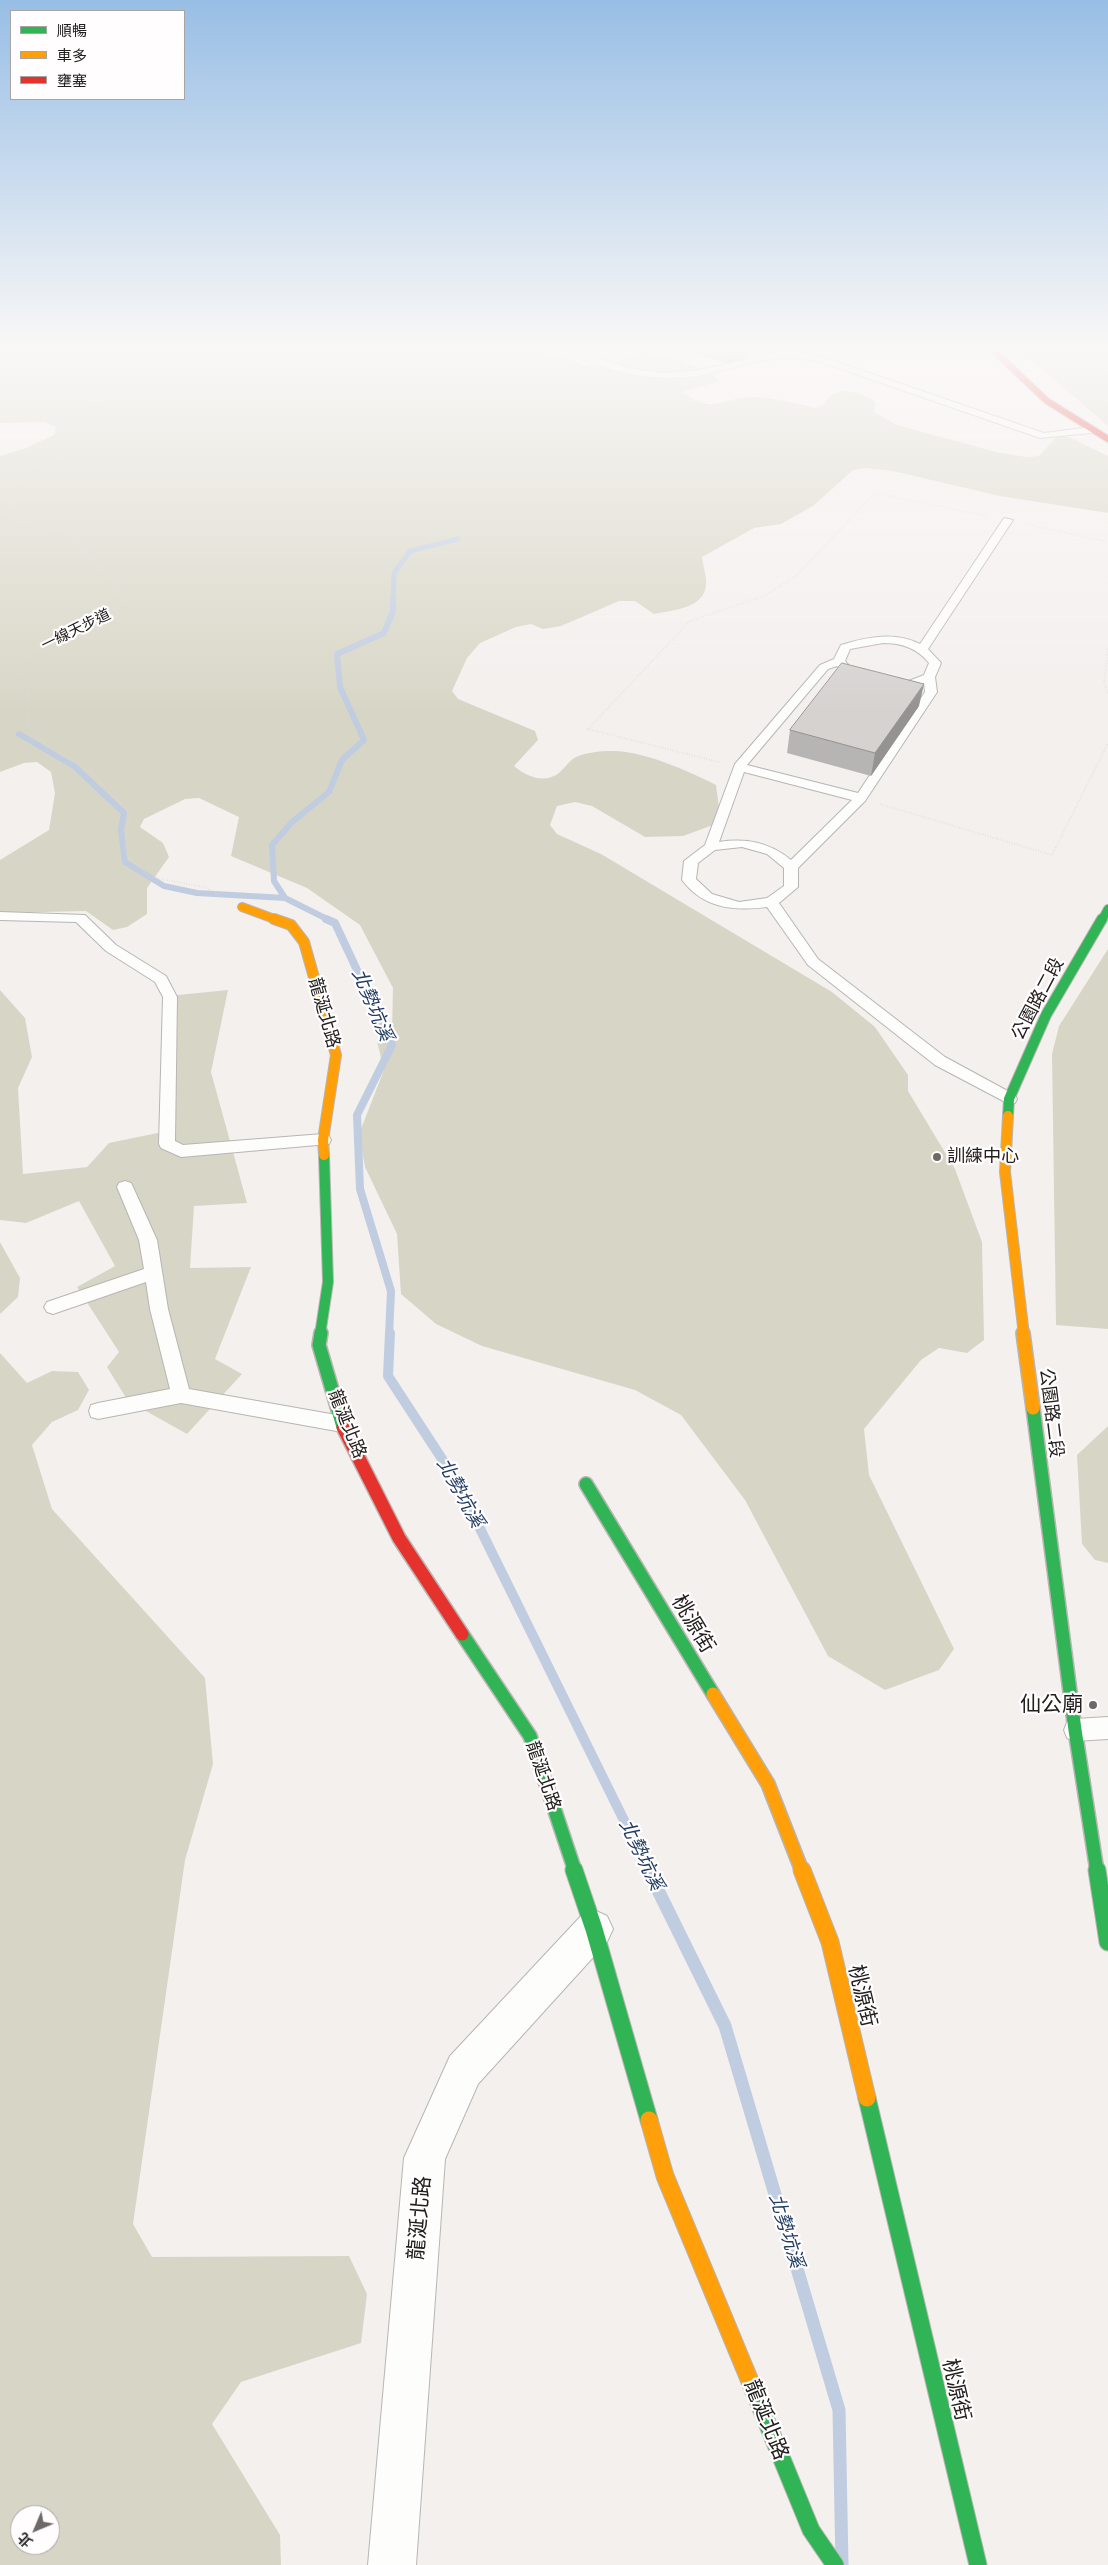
<!DOCTYPE html>
<meta charset="utf-8">
<style>
body{margin:0}
#map{position:relative;width:1108px;height:2565px;overflow:hidden;background:#f4f0ee;font-family:Montserrat,"Noto Sans TC",sans-serif}
canvas{display:block}
.legend{position:absolute;left:10px;top:10px;width:175px;height:90px;box-sizing:border-box;background:#fffdfd;border:1px solid #a7a5a4;margin:0;padding:6px 9px;list-style:none;font-size:15px;color:#22201f}
.legend li{display:flex;align-items:center;gap:10px;height:25px}
.legend b{width:25px;border:1px solid #a7a5a4}
.north{position:absolute;left:10px;top:2505px;width:50px;height:50px;box-sizing:border-box;background:#fffdfd;border:1px solid #a7a5a4;border-radius:50%;rotate:225deg;font-size:14px;font-weight:700;line-height:20px;text-align:center;color:#22201f}
.north::after{content:'';display:block;margin:auto;width:18px;height:22px;background:#6c6967;clip-path:polygon(50% 0,100% 100%,50% 72%,0 100%)}
</style>
<div id="map">
<canvas width="1108" height="2565"></canvas>
<ul class="legend">
<li><b style="height:6px;background:#30b455"></b>順暢</li>
<li><b style="height:6px;background:#ff9f0a"></b>車多</li>
<li><b style="height:6px;background:#e5322d"></b>壅塞</li>
</ul>
<div class="north">北</div>
</div>
<script>
const ctx = document.querySelector('canvas').getContext('2d');
ctx.lineJoin = 'round';
function fillPath(path, color) { ctx.fillStyle = color; ctx.fill(path, 'evenodd'); }
function trace(path, color, width, dash) { ctx.strokeStyle = color; ctx.lineWidth = width; ctx.lineCap = dash ? 'butt' : 'round'; ctx.setLineDash(dash || []); ctx.stroke(path); }
function write(font, color, halo, rows, align = 'center') {
  ctx.font = font + ' Montserrat,"Noto Sans TC",sans-serif'; ctx.lineWidth = 4.5; ctx.setLineDash([]); ctx.textBaseline = 'middle'; ctx.strokeStyle = halo; ctx.fillStyle = color; for (const [text, x, y, turn = 0] of rows) {
    ctx.save(); ctx.translate(x, y); ctx.rotate((+turn || 0) * Math.PI / 180); ctx.textAlign = isNaN(turn) ? turn : align; if (halo) ctx.strokeText(text, 0, 0); ctx.fillText(text, 0, 0); ctx.restore();
  }
}
fillPath(new Path2D(`
 M0,351H547C562,356 579,366 595,367C611,368 627,356 642,352C654,349 712,370 720,381L682,392C716,416 719,397 754,397C774,397 796,404 816,408L824,404C835,383 859,391 876,402L874,412L897,425L1000,453L1027,457L1039,456L1056,437H1069L1108,456V513L1000,496L893,471L865,468L853,470L813,506L781,524L754,528L702,557C703,566 707,577 706,585C704,609 672,610 654,614L635,601H619L561,626L543,629L531,624L516,627L480,643L467,658L452,691L458,699L535,731L538,740L514,766C526,776 541,783 556,775C564,770 568,761 576,757C590,751 611,750 626,752C654,756 691,772 716,785L720,816L713,825L683,836L645,837L592,806L575,802L557,806L550,825L557,834L601,854L832,992L875,1027L908,1075V1091L955,1169L982,1242L984,1340L967,1353L939,1348L921,1360L864,1429L869,1475L954,1649L939,1670L885,1690L828,1656L745,1500L681,1415L635,1390L482,1346L436,1324L401,1294L397,1234L365,1167L359,1134L384,1070L377,1041L392,1030L393,988L360,925L307,888L231,856L239,817L199,798L185,799L144,819L140,827L163,843L169,857L147,888V914L127,927L113,930L86,911L0,913V860L49,830L55,793L51,772L37,762L24,763L0,772V456L26,448L54,435L56,427L45,422L0,423Z
 M1021,351H1108V426Z
 M1108,949V1329L1056,1325L1052,1054L1059,1026Z
 M0,990L25,1018L32,1057L18,1088L23,1174L87,1167L109,1143L172,1130L168,996L228,990L211,1072L247,1203L194,1206L190,1268L251,1267L215,1359L242,1374L187,1434L128,1401L107,1367L119,1352L77,1287L115,1266L79,1201L26,1223L0,1220Z
 M0,1242L20,1278L18,1297L0,1314Z
 M0,1353L27,1383L52,1371L78,1372L89,1390L78,1410L52,1422L32,1445L52,1509L205,1678L213,1764L185,1860L133,2224L152,2257L349,2256L367,2294L361,2343L241,2382L212,2424L280,2535L281,2565H0ZM20,2515H50V2545H20Z
 M1108,1426V1563L1095,1560L1082,1544L1077,1455Z`), '#d7d6c6');
trace(new Path2D(`
 M393,600L394,573L410,551L458,539`), '#c0cce0', 5);
trace(new Path2D(`
 M19,734L74,766L124,813L121,830L125,862L164,886L197,893L285,898
 M329,920L285,898L274,881L272,845L292,822L329,792L342,760L364,740L340,687L337,654L384,633L393,611V598`), '#c0cce0', 6);
trace(new Path2D(`
 M326,919L335,923L392,1045L357,1115L360,1189L391,1291L389,1335`), '#c0cce0', 8);
trace(new Path2D(`
 M390,1333L388,1376L457,1482L649,1871`), '#c0cce0', 10);
trace(new Path2D(`
 M648,1870L725,2026L839,2410L842,2565`), '#c0cce0', 13);
const lane = new Path2D(`
 M568,351H580L632,369L663,373L695,371L781,352H797L826,358L1044,433L1091,427L1096,430L1091,433L1040,438L821,362C770,350 745,368 697,376C667,381 635,377 607,368C594,364 578,359 568,351Z
 M1004,518L1013,520L928,649L941,663L935,677L937,692L865,801L798,868V887L779,903L818,959L945,1057L1015,1095L1017,1099L1015,1103L1009,1104L935,1065L808,965L767,907C734,911 704,909 682,880L684,861L705,845L735,764L820,665L834,659L841,645C866,637 895,631 920,644ZM883,643C902,643 917,648 929,663L924,675L906,682L890,683V687L907,689L924,683L925,692L858,793L747,765L828,669L837,666L847,677L863,680V676L855,673L845,661L850,649ZM744,772L852,800L791,860C769,842 746,838 719,842ZM742,847L767,854L784,868V886L767,898L739,902L712,894L696,879L698,863L715,850Z
 M0,912L85,915L116,945L166,976L177,997L175,1141L183,1145L323,1134L329,1136L331,1140L329,1144L181,1157L161,1148L159,1144L163,997L155,982L106,951L76,922L0,920Z
 M125,1181L131,1183L133,1187L157,1240L168,1309L189,1389L342,1416L349,1418L351,1424L349,1430L342,1432L181,1403L98,1419L91,1417L89,1411L91,1405L98,1403L170,1389L150,1309L146,1282L53,1314L47,1312L44,1307L47,1302L144,1269L139,1240L117,1187L119,1183Z
 M1108,1717V1739L1075,1741L1067,1738L1064,1730L1067,1722L1075,1719Z`);
const street = new Path2D(`
 M594,1910L607,1916L613,1929L607,1942L478,2084L445,2159L416,2565H368L404,2158L450,2056L581,1916Z`);
const fastFar3 = new Path2D(`
 M1102,920L1108,909`);
const fastFar2 = new Path2D(`
 M1008,1116L1009,1099L1046,1015L1102,919
 M320,1335L328,1282L324,1155`);
const fastFar1 = new Path2D(`
 M321,1333L319,1345L343,1427
 M1033,1408L1075,1730L1097,1871
 M586,1484L713,1694
 M462,1634L530,1736L575,1871`);
const fast = new Path2D(`
 M574,1870L594,1929L649,2120
 M1097,1870L1108,1942
 M867,2098L978,2565
 M754,2391L811,2530L835,2565`);
const slowFar3 = new Path2D(`
 M242,907L277,920`);
const slowFar2 = new Path2D(`
 M274,919L291,925L304,942L336,1055L323,1140L324,1155
 M1008,1116L1005,1172L1024,1335`);
const slowFar1 = new Path2D(`
 M1023,1333L1033,1408
 M713,1694L768,1784L802,1871`);
const slow = new Path2D(`
 M802,1870L830,1942L867,2098
 M649,2120L665,2176L754,2391`);
const jamFar1 = new Path2D(`
 M994,351L1047,401L1108,439`);
const jam = new Path2D(`
 M343,1427L399,1538L462,1634`);
trace(lane, '#b8b5b3', 2);
trace(street, '#b8b5b3', 2);
trace(fastFar3, '#b8b5b3', 10);
trace(fastFar2, '#b8b5b3', 12);
trace(fastFar1, '#b8b5b3', 16);
trace(fast, '#b8b5b3', 19);
trace(slowFar3, '#b8b5b3', 10);
trace(slowFar2, '#b8b5b3', 12);
trace(slowFar1, '#b8b5b3', 16);
trace(slow, '#b8b5b3', 19);
trace(jamFar1, '#b8b5b3', 8);
trace(jam, '#b8b5b3', 16);
trace(new Path2D(`
 M0,386L68,391L100,402L78,428L73,450L25,471L15,485L7,511L10,516L72,535L90,558L107,572L116,590L126,601L111,614L25,655L18,667L29,687L27,724L48,748L90,771L127,810L129,819L125,841L126,854L134,863L150,877L204,887L220,895
 M1025,524L1108,542
 M1108,648L1104,682L1108,694
 M719,762L588,729L690,621L764,596L796,576L875,493L987,516
 M880,804L1052,855L1108,743`), '#dad9d9', 2, [0.5, 2]);
fillPath(lane, '#fdfdfc');
fillPath(street, '#fdfdfc');
trace(fastFar3, '#30b455', 8);
trace(fastFar2, '#30b455', 10);
trace(fastFar1, '#30b455', 13);
trace(fast, '#30b455', 17);
trace(slowFar3, '#ff9f0a', 8);
trace(slowFar2, '#ff9f0a', 10);
trace(slowFar1, '#ff9f0a', 13);
trace(slow, '#ff9f0a', 17);
trace(jamFar1, '#e5322d', 6);
trace(jam, '#e5322d', 13);
fillPath(new Path2D(`
 M691,351H749V356L727,364Z
 M919,706L871,776L787,753L790,730Z`), '#b7b5b3');
fillPath(new Path2D(`
 M728,351H749V356L727,364Z
 M924,684L919,706L871,776L875,753Z`), '#959392');
const building = new Path2D(`
 M842,663L924,684L875,753L790,730Z`);
fillPath(building, '#d5d2d0');
trace(building, '#959392', 1);
const sky = ctx.createLinearGradient(0, 0, 0, 711);
sky.addColorStop(0, '#98bee5');
sky.addColorStop(0.49, '#faf8f7');
sky.addColorStop(1, '#faf8f700');
ctx.fillStyle = sky;
ctx.fillRect(0, 0, 1108, 711);
for (const [x, y, r, color] of [
 [937,1157,5,"#6c6967"],
 [1093,1705,5,"#6c6967"]
]) { const dot = new Path2D(); dot.arc(x, y, r, 0, 2 * Math.PI); ctx.fillStyle = color; ctx.fill(dot); trace(dot, '#fffdfd', 2); }
write('15px', '#22201f', '#fffdfd', [
 ["一線天步道",76,630,-26]
]);
write('18px', '#22201f', '#fffdfd', [
 ["公園路二段",1038,999,-62],
 ["龍涎北路",324,1013,74],
 ["公園路二段",1051,1413,83],
 ["龍涎北路",347,1424,68],
 ["龍涎北路",543,1776,71]
]);
write('18px', '#22201f', '#fffdfd', [
 ["訓練中心",947,1157]
], 'left');
write('italic 19px', '#213d64', '#fffdfd', [
 ["北勢坑溪",372,1005,67],
 ["北勢坑溪",460,1493,61],
 ["北勢坑溪",641,1855,64],
 ["北勢坑溪",786,2231,73]
]);
write('21px', '#22201f', '#fffdfd', [
 ["桃源街",693,1624,59],
 ["桃源街",862,1996,77],
 ["龍涎北路",420,2218,-85],
 ["桃源街",956,2390,77],
 ["龍涎北路",766,2420,68]
]);
write('21px', '#22201f', '#fffdfd', [
 ["仙公廟",1083,1705]
], 'right');
</script>
